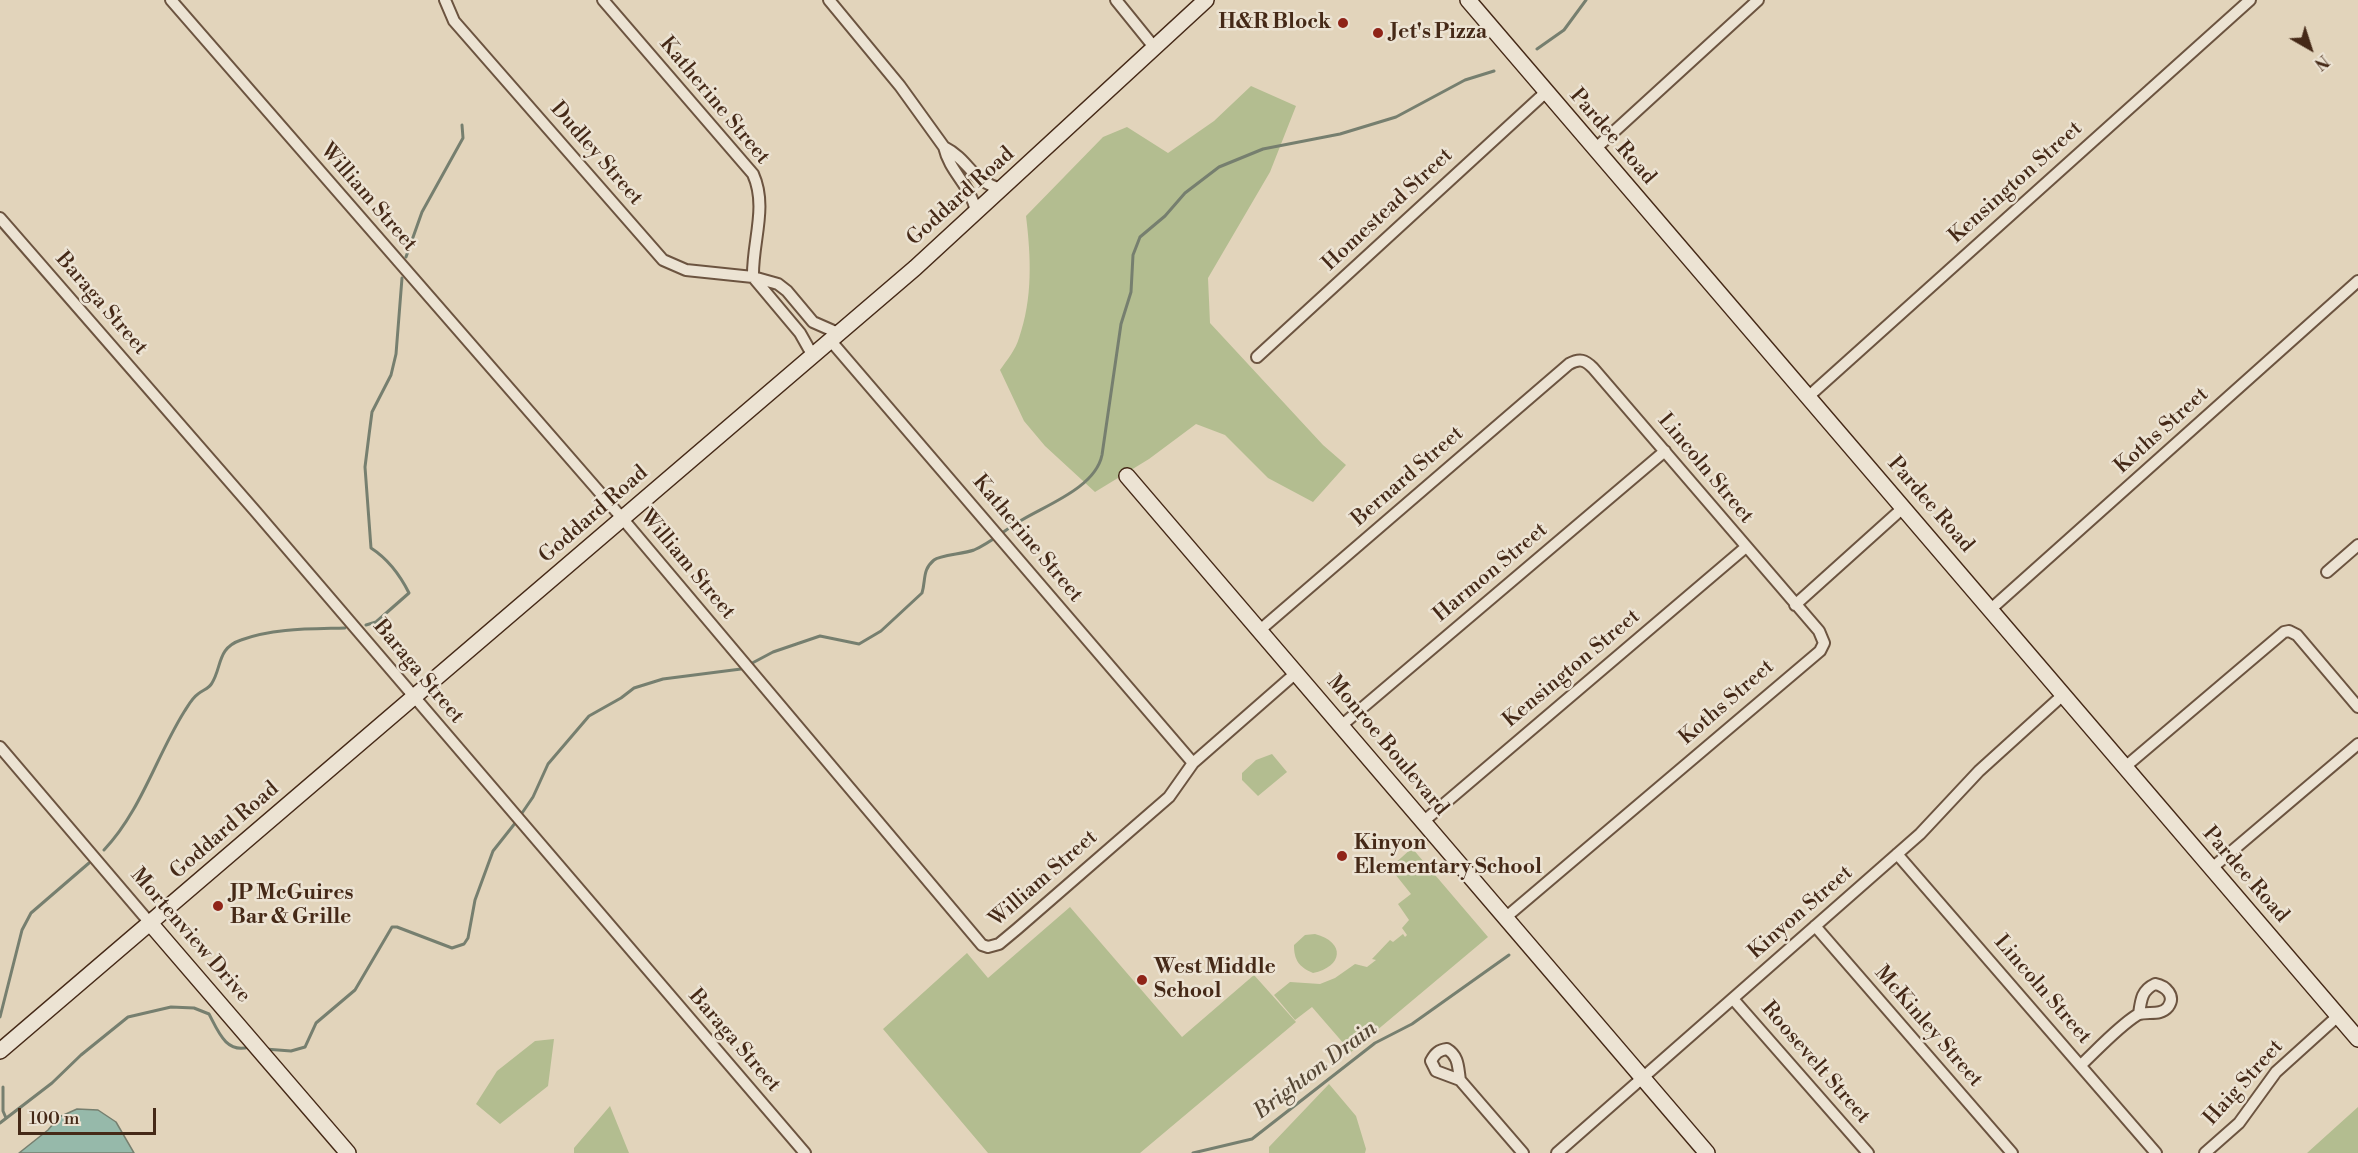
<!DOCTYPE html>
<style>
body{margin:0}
#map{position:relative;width:2358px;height:1153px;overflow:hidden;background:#e2d4bb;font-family:"Libre Bodoni",serif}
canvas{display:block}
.north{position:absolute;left:2280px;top:18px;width:60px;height:60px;-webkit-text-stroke:4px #ece3d3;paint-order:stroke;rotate:141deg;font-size:16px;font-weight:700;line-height:24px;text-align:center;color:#452917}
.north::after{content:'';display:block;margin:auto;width:21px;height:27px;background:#452917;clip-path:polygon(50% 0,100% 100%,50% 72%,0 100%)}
.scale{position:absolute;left:18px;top:1108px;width:138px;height:27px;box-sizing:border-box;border:3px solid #452917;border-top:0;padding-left:8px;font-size:18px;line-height:21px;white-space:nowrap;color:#452917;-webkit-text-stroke:4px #ece3d3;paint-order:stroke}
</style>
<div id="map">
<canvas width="2358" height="1153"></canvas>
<div class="north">N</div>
<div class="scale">100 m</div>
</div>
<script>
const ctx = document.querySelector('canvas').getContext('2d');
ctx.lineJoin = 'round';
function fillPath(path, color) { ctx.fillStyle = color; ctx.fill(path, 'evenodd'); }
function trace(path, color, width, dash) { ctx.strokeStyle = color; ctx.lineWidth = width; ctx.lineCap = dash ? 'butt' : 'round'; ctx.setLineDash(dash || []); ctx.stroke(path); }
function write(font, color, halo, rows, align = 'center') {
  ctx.font = font + ' "Libre Bodoni",serif'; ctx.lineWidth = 5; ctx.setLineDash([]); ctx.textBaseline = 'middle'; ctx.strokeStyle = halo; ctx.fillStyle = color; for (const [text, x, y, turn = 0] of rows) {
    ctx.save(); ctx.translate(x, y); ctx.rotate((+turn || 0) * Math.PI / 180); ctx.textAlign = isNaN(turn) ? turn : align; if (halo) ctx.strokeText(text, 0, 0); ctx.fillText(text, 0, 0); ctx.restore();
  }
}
fillPath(new Path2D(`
 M1251,86L1296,106L1270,172L1208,278L1210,323L1323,445L1346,465L1313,502L1268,478L1225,435L1196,424L1149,459L1095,492L1045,446L1024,421L1000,370C1007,360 1016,349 1019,338C1033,298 1031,257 1026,216L1103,137L1127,127L1168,153L1214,121Z
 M1272,754L1287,772L1258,796L1242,780V773L1256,760Z
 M1412,848L1488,937L1351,1052L1312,1007L1295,1020L1274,995L1290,982L1320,984L1335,978L1355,964L1367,967L1376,960L1372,959L1390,940L1393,942L1403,934L1405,937L1407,935L1402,928L1409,920L1398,904L1411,894L1391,869L1392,866Z
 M1070,907L1182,1037L1254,975L1296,1022L1140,1153H988L883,1029L967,953L988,978Z
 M1315,934C1346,942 1343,967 1313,973C1299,967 1294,960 1294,945L1305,935Z
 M554,1039L548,1086L500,1124L476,1104L497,1071L535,1041Z
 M1329,1084L1356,1116L1366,1149L1365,1153H1269V1147Z
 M610,1106L629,1153H574V1148Z
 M2358,1107V1153H2307Z`), '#b3bd90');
const water = new Path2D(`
 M77,1109L98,1110L116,1122L134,1153H19L48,1130L59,1117Z`);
fillPath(water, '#96b9aa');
trace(water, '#767f6f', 1.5);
trace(new Path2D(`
 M1537,49L1564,30L1586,0
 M406,257L422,212L463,138L462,125
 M366,625L376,622L409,593C400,575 388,559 371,548L365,467L369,435L372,412L391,375L396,354L402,278
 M520,816L533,797L548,764L589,716L621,698L634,688L663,679L741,669L773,652L820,636L859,644L881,631L922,593C926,580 922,570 934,560C940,555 963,554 974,550C990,543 1002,532 1017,523C1043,506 1095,489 1102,455L1121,324L1131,292L1133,255L1140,237L1165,216L1185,193L1219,167L1263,149L1340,134L1396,117L1465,80L1494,71
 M104,850C141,811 156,757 184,712C188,706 192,698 198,694C202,690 209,689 212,683C222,667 217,648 241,640C274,628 311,629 345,628
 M0,1017L22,930L31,913L89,863
 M265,1049L291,1051L305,1047L316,1023L355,990L392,927H397L452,948L464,944L468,938L475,900L493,851L516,822
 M3,1087V1111L6,1118
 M0,1123L52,1083L81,1055L128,1017L171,1007L194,1008L209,1014C218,1031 226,1054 249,1047
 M1193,1153L1252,1139L1375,1043L1412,1024L1509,955`), '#767f6f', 3);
const street = new Path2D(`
 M171,0L622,518L982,945L988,947L999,944L1017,929L1169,797L1193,763L1297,672
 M445,0L454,21L663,260L686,270L753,277C752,242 768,207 753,174L603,0
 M829,0L900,86L944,147
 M1116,0L1154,47
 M1595,149L1758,0
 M976,211C970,184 950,173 944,147C971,161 970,181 1002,189
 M0,218L256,512L805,1153
 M830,340L1193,763
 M813,356L800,333L753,277L778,284L787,291L813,322L838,333
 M1257,357L1546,92
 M1809,396L2250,0
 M2327,572L2358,545
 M1795,605L1904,507
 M1991,609L2358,281
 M1260,630L1569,364C1580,358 1585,360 1593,368L1819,631L1824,643L1820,651L1505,918
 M1342,725L1665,451
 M0,747L150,923
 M2125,767L2284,632L2289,631L2297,635L2358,707
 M1424,821L1746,547
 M1897,854L2156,1153
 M2212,868L2358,744
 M1815,926L2012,1153
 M1733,999L1868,1153
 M2081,1065C2098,1049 2118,1027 2137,1015C2146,1010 2160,1017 2168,1007C2176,996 2166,986 2155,984C2142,990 2141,999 2139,1014
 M1460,1080C1458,1068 1459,1056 1447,1049C1439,1050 1435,1053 1431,1061L1436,1071L1460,1080L1523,1153
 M1557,1153L1920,834L1979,771L2064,694
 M2205,1153L2239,1123L2276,1072L2338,1016`);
const secondary = new Path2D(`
 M1468,0L2358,1039
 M1127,476L1707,1153
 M150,923L348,1153
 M0,1051L915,268L1206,0`);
trace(street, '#6c5440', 14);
trace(secondary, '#452917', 18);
trace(street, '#ece3d3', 10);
trace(secondary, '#ece3d3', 15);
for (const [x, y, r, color] of [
 [1343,23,6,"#8f2418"],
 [1378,33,6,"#8f2418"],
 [1342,856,6,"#8f2418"],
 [218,906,6,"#8f2418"],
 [1142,980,6,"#8f2418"]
]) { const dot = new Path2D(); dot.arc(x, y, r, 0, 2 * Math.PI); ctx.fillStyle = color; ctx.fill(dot); trace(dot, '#ece3d3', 2); }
write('bold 21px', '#452917', '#ece3d3', [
 ["H&R Block",1331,23,"right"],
 ["Jet's Pizza",1390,33],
 ["Kinyon",1354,844],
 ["Elementary School",1354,868],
 ["JP McGuires",230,894],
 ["Bar & Grille",230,918],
 ["West Middle",1154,968],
 ["School",1154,992]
], 'left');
write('21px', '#452917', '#ece3d3', [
 ["Katherine Street",714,101,50],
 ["Pardee Road",1612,137,49],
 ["Dudley Street",596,154,49],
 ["Kensington Street",2016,183,-42],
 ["Goddard Road",961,197,-42],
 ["William Street",368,198,49],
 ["Homestead Street",1388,210,-43],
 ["Baraga Street",101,304,49],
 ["Koths Street",2162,431,-42],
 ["Lincoln Street",1705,469,50],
 ["Bernard Street",1408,477,-41],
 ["Pardee Road",1930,505,49],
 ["Goddard Road",594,515,-41],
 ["Katherine Street",1027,539,50],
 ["William Street",687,565,50],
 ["Harmon Street",1491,573,-40],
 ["Kensington Street",1572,669,-40],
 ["Baraga Street",418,672,50],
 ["Koths Street",1727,703,-41],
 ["Monroe Boulevard",1387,746,50],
 ["Goddard Road",225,831,-41],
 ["Pardee Road",2245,875,49],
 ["William Street",1044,879,-41],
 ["Kinyon Street",1801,913,-41],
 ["Mortenview Drive",190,936,49],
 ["Lincoln Street",2042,990,49],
 ["McKinley Street",1928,1027,49],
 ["Baraga Street",734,1041,49],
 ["Roosevelt Street",1815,1063,49],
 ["Haig Street",2244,1083,-48]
]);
write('italic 22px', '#554634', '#ece3d3', [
 ["Brighton Drain",1316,1071,-37]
]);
</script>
